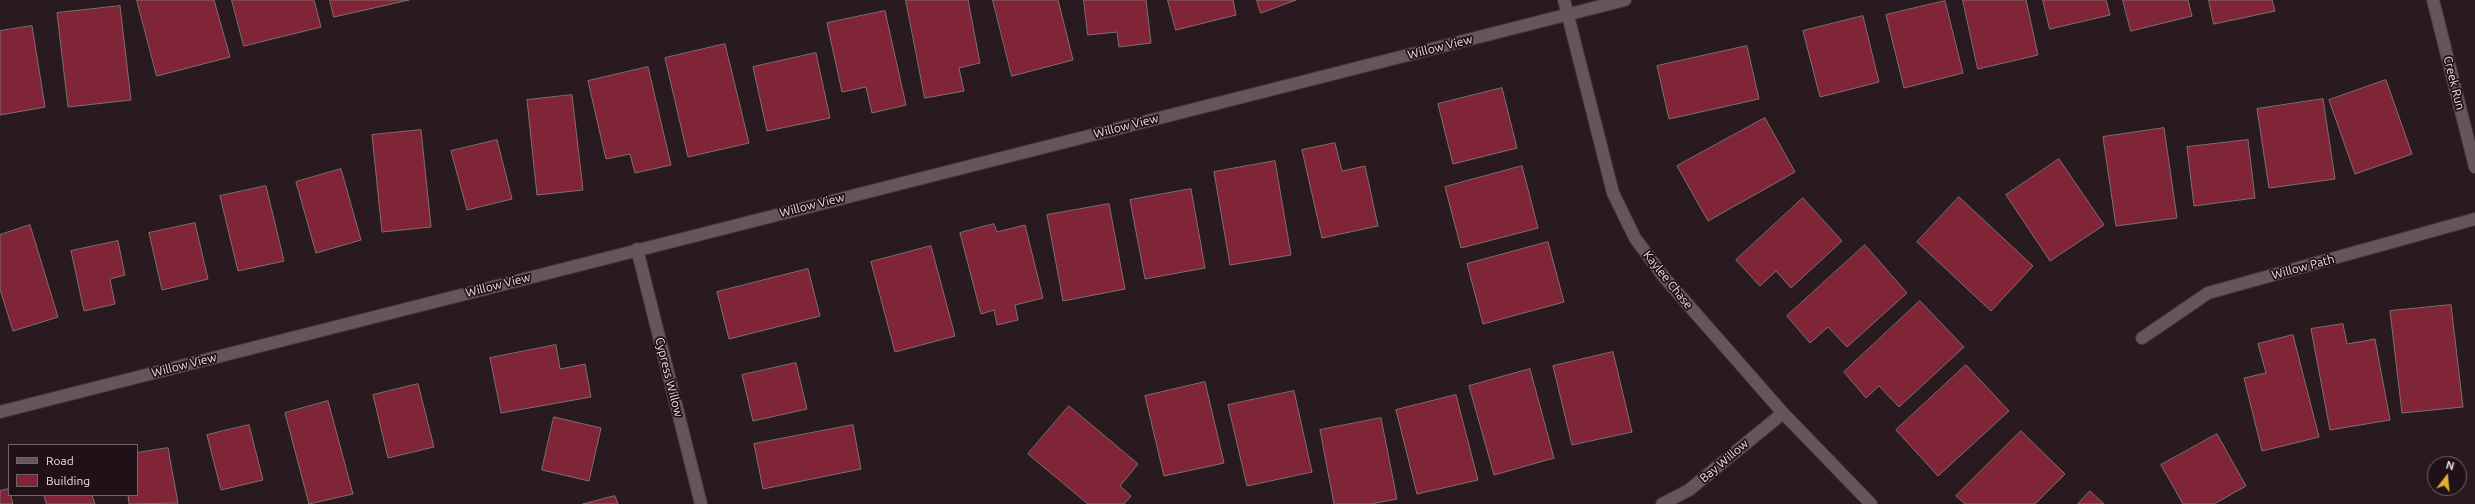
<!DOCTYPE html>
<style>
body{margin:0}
#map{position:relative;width:2475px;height:504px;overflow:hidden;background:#291a20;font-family:Ubuntu,sans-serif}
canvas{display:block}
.legend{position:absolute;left:8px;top:444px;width:130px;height:52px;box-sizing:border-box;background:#1f1117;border:1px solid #716469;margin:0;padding:5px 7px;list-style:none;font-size:12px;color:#ebe0e4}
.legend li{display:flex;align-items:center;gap:8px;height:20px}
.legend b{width:20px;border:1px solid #716469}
.north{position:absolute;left:2427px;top:456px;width:40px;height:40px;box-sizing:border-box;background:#1f1117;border:1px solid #716469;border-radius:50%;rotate:16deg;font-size:11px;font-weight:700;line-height:16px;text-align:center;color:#ebe0e4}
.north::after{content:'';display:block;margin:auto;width:14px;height:18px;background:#dfb034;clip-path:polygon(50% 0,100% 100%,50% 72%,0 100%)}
</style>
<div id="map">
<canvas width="2475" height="504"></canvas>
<ul class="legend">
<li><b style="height:5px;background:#67555b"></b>Road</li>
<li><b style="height:11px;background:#7f2537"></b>Building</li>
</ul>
<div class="north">N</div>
</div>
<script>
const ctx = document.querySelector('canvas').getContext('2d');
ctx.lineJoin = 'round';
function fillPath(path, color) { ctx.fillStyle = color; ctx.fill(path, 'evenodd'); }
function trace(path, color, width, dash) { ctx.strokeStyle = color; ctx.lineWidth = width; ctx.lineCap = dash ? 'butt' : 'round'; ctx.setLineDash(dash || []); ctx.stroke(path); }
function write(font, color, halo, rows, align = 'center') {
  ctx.font = font + ' Ubuntu,sans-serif'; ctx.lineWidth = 3.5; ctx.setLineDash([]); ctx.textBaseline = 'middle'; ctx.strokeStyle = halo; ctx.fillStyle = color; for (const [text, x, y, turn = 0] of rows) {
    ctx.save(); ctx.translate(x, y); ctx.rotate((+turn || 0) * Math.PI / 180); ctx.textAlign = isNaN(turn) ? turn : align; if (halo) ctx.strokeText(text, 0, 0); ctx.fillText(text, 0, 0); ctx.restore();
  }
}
const building = new Path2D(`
 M137,0H214L230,57L157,76Z
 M232,0H314L321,27L244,46Z
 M330,0H409L334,17Z
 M906,0H968L980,63L959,68L964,91L925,98Z
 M993,0H1058L1073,60L1012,76Z
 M1084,0H1146L1151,43L1119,47L1117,32L1088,35Z
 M1168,0H1233L1236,15L1176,30Z
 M1257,0H1296L1261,13Z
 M1963,0H2026L2038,55L1978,69Z
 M2043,0H2106L2110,15L2050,29Z
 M2123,0H2188L2192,16L2131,31Z
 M2209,0H2272L2275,11L2214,24Z
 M1945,1L1963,73L1904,88L1886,15Z
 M120,6L131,100L68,107L57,13Z
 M885,11L906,105L872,113L866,87L842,92L827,23Z
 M1863,16L1879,82L1820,97L1803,31Z
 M32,26L45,107L0,115V31Z
 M725,44L749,143L688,157L665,58Z
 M1747,46L1759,99L1669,119L1657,66Z
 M816,53L830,118L767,131L753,67Z
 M648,67L671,165L635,173L630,154L606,159L588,81Z
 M2386,80L2412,154L2355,174L2329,100Z
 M1502,88L1517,148L1453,164L1438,104Z
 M572,95L583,190L537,195L527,100Z
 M2323,99L2335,179L2269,188L2257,109Z
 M1765,118L1795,172L1708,221L1677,166Z
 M2164,128L2177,218L2116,226L2103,137Z
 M421,130L431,227L382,232L372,135Z
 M497,140L512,199L467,210L451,151Z
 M2248,140L2255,198L2194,206L2187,147Z
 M1335,143L1342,171L1365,166L1378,226L1322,238L1302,150Z
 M2059,159L2104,225L2050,261L2006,195Z
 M1275,161L1291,255L1230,265L1214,172Z
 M1522,166L1538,228L1461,248L1445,187Z
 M341,169L361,240L316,253L296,182Z
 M266,186L284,261L238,271L220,196Z
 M1191,189L1205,268L1145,279L1130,200Z
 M1959,197L2033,266L1991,311L1917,242Z
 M1803,198L1842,241L1791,288L1776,271L1760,286L1736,260Z
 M1109,204L1125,289L1063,301L1047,215Z
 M195,223L208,279L162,290L149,233Z
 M994,224L997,232L1025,225L1043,298L1015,305L1018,320L997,325L994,310L981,314L960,233Z
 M30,225L58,317L13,331L0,289V235Z
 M118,241L125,275L110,279L115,304L84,311L71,251Z
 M1548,242L1564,302L1483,324L1467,264Z
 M1865,245L1907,293L1847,347L1828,327L1810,343L1787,316Z
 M931,246L955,336L895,352L871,262Z
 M808,269L820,316L729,339L717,292Z
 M1920,301L1964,347L1899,407L1879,386L1866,398L1844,372Z
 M2451,305L2463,407L2402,413L2390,311Z
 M2343,324L2347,344L2375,339L2390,420L2330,430L2311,329Z
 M2293,335L2319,437L2262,451L2244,378L2266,373L2258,344Z
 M556,345L560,369L585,364L591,397L501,413L490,358Z
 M1613,352L1632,432L1572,445L1553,366Z
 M796,363L807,409L753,421L742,375Z
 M1966,365L2009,411L1938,476L1896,430Z
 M1530,369L1554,458L1494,475L1469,386Z
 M1205,382L1224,463L1164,476L1145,396Z
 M418,384L434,447L388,458L373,395Z
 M1294,391L1312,472L1247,486L1228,405Z
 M1456,395L1478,480L1417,494L1396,410Z
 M328,401L353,494L309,504L285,413Z
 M1069,406L1138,464L1120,486L1131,496L1124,504H1088L1028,454Z
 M554,417L601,428L589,481L542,470Z
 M1381,418L1397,499L1371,504H1334L1320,430Z
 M249,425L263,480L221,490L207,435Z
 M853,425L861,469L763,489L754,444Z
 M2021,431L2065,474L2035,504H1965L1956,496Z
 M2217,434L2246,486L2214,504H2183L2161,465Z
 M168,448L178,503L129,504L128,495H137V453Z
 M9,489L13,504H0V491Z
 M2090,491L2104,504H2078Z
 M44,495H92L95,504H47Z
 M615,496L618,504H583Z`);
fillPath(building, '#7f2537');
trace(building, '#826e6f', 1);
const minor = new Path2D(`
 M1564,0L1613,193L1635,238L1663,276L1783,413L1871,504
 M2433,0L2475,167
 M637,249L701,504
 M2142,338L2208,293L2475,219
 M0,412L1625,0
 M1662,504L1689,490L1783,413`);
trace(minor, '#41353a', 14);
trace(minor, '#67555b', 12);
write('12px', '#ebe0e4', '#1f1117', [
 ["Willow View",1440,47,-14],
 ["Creek Run",2454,83,76],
 ["Willow View",1126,126,-14],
 ["Willow View",812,205,-14],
 ["Willow Path",2303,267,-15],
 ["Kaylee Chase",1668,280,51],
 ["Willow View",498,285,-14],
 ["Willow View",184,365,-14],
 ["Cypress Willow",669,377,76],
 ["Bay Willow",1724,461,-40]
]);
</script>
